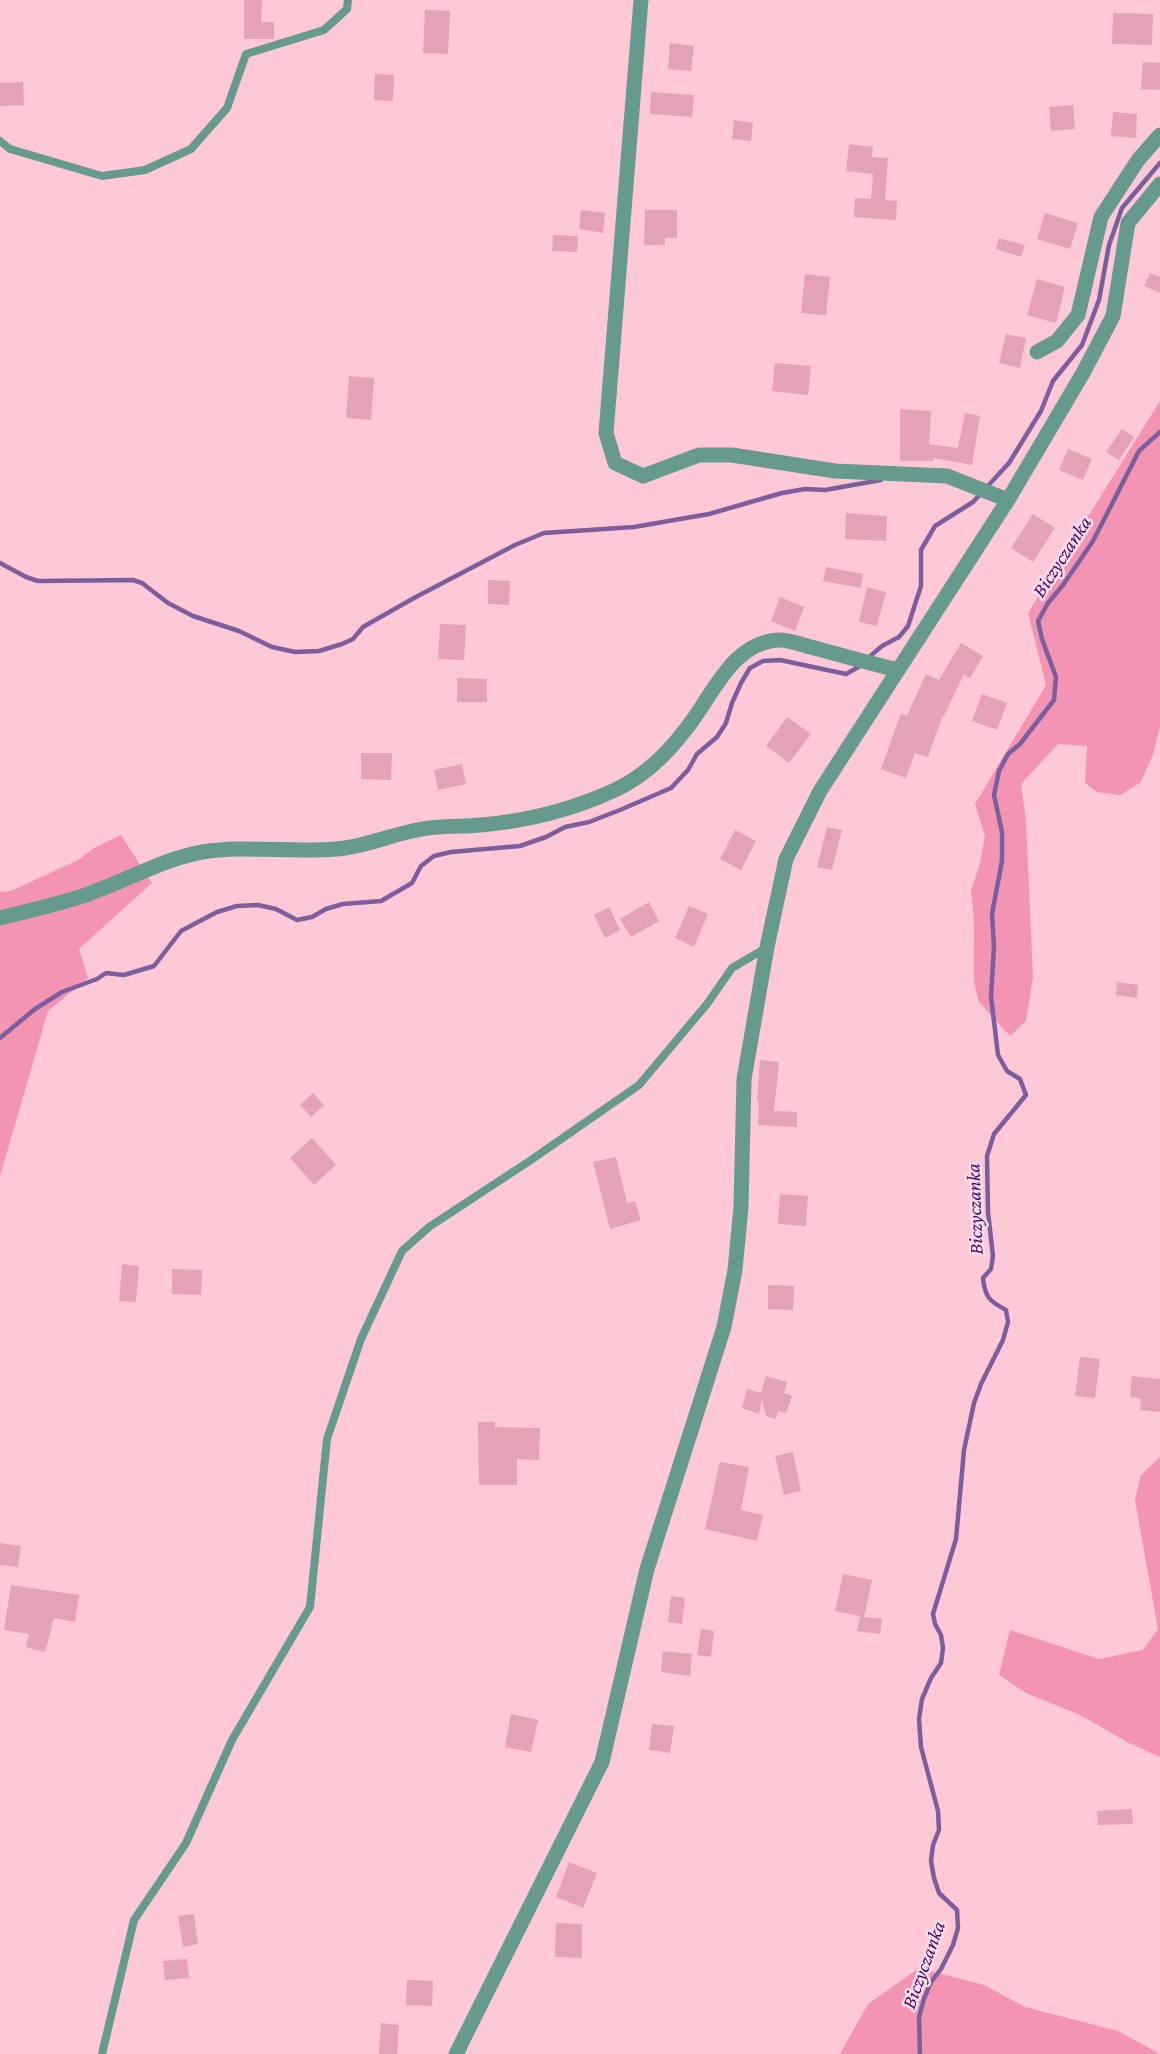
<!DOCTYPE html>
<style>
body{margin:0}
canvas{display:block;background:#fec8d7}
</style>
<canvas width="1160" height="2054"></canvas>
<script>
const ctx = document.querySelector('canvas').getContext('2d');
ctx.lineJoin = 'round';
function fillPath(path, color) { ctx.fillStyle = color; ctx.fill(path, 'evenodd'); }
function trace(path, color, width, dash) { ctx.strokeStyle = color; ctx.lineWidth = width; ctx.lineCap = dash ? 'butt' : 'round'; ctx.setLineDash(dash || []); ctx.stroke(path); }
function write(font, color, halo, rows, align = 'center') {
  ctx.font = font + ' "Crimson Pro",serif'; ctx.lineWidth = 5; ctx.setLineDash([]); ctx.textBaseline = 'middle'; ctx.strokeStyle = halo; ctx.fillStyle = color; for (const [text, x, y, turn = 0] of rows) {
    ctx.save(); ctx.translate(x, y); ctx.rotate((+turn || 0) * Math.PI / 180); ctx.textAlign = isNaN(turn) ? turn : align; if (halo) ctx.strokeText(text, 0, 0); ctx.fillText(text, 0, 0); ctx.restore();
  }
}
fillPath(new Path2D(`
 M1160,401V727L1153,755L1140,783L1120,795L1097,792L1085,783L1087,746L1058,744L1021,784L1026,821L1033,977L1026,1021L1010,1036L979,1002L974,983V920L971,891L980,863L985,836L975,804L1046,685L1028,613Z
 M121,835L152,883L79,949L88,978L48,1011L0,1176V892L11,891L78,860L94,848Z
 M1160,1457V1757L1129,1743L1080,1715L1026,1693L999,1675L1010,1630L1099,1659L1143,1650L1158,1629L1135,1500L1141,1475Z
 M919,1968L984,1985L1025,2007L1118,2031L1160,2054H840L868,2004Z`), '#f394b2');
trace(new Path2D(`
 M0,563L26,577L38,581L133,580L142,583L168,603L193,616L239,631L272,647L295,652L319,651L342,644L353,639L363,627L414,598L515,545L544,533L634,527L709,514L782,493L805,489L825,490L881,480
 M868,658L882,646L899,637L908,626L921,586V550L935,526L973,502L1009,463L1041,411L1053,381L1082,345L1099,300L1109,245L1122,208L1160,163
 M0,1038L35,1009L62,992L97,979L106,973L124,975L154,966L181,931L217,912L237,906L258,905L276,909L297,920L312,917L326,909L343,904L381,901L412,883L421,866L434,856L451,852L520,846L546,837L565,827L589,822L620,810L671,788L688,770L697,754L717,737L726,723L732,703L741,683L750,668L763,661L780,660L846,674L862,665
 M920,2054L919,2017L924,1999L931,1982L941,1969L953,1945L958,1928L957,1910L939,1893L934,1878L931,1861L933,1845L939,1830L938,1811L921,1747L919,1719L922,1699L931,1678L941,1663L943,1648L941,1635L935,1624L933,1614L956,1539L964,1450L974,1403L981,1384L1003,1340L1008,1322L1006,1310C989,1301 985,1297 983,1278L991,1269L993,1256L988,1212L987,1156L994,1134L1026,1095L1020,1079L1007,1071L998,1055L991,996L994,947L992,914L1002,861V832L994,795L999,771L1008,754L1020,744L1054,700L1056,677L1042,639L1038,621L1048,603L1063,585L1093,541L1139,451L1160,432`), '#7b5e9c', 4.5);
fillPath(new Path2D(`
 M244,0H262L261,22H274V39H244Z
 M425,10L450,11L448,54L423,53Z
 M1113,13L1153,14L1152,45L1112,44Z
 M670,43L694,46L691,71L668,69Z
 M1143,62L1160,63V90L1141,89Z
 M375,74L394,75L393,101L374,100Z
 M23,82L24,105L0,106V83Z
 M651,92L694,95L692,117L650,114Z
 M1073,105L1075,129L1051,131L1049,107Z
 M1113,112L1137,114L1136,138L1111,136Z
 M734,120L753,123L751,141L732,139Z
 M849,144L873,147L872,157L888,158L885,200L897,201L896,220L854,217L855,198L871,199L873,174L846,171Z
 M581,210L605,213L603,233L579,229Z
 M645,210H677V238H665V245H644Z
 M1045,213L1078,223L1070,249L1037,239Z
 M553,235L578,236L577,252L552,251Z
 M999,238L1025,245L1021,257L996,249Z
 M1150,273L1160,277V293L1144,286Z
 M805,274L830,277L826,315L801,313Z
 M1037,279L1065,287L1056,323L1027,315Z
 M1006,334L1026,338L1020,368L999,363Z
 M775,363L811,366L808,395L772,391Z
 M349,376L374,378L371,420L346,418Z
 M900,409L931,411L929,444L958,448L965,413L980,416L972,465L933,458V461H900Z
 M1122,429L1134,437L1119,460L1106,452Z
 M1068,449L1092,459L1083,480L1059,470Z
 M846,513L887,516L886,541L845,539Z
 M1033,514L1055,528L1033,562L1011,548Z
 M826,567L863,574L861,588L823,581Z
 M488,580L510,581L509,605L488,604Z
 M867,587L886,592L877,626L859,622Z
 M780,597L804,607L795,631L771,621Z
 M440,624L466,625L464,660L438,659Z
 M961,643L983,656L970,678L964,674L944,716L943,715L928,757L915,753L906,778L881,769L901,713L907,716L926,674L939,680Z
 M457,678L487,679V702H457Z
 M982,694L1007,703L997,730L972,721Z
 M787,717L811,734L789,763L766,746Z
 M361,753H392L391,780L361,779Z
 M462,764L466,784L438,790L434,770Z
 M827,827L842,830L832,870L817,867Z
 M735,830L756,841L741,870L720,859Z
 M649,902L659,921L631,937L620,919Z
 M689,906L708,914L694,947L675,938Z
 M609,907L620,930L605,938L594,915Z
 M1117,982L1138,985L1137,998L1116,995Z
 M760,1060L779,1062L774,1111L797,1112V1127L758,1125L759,1101H757Z
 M313,1093L324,1105L311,1117L300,1105Z
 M312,1138L336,1165L314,1185L290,1158Z
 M616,1157L627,1203L635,1201L641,1220L610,1229L593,1162Z
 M780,1194L808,1196L806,1226L778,1224Z
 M122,1264L139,1266L136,1302L119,1301Z
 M172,1269L202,1270L201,1295L172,1294Z
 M768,1285L794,1286L793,1310L768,1309Z
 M1080,1357L1100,1359L1095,1398L1075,1396Z
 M766,1376L787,1382L784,1393L792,1396L786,1413L778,1411L776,1419L766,1416L762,1399L759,1414L742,1408L747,1389L761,1393Z
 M1132,1376L1160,1379V1412L1140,1410L1141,1399L1130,1397Z
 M478,1422H495V1427L540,1428L539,1460L517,1459V1485H479Z
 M793,1452L801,1491L784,1495L775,1456Z
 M720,1462L749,1467L741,1510L763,1515L757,1541L705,1529Z
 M0,1543L21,1546L18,1567L0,1565Z
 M843,1574L872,1580L864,1617L882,1619L880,1634L857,1631L860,1616L835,1611Z
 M11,1585L79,1595L75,1622L54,1618L45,1652L26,1647L29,1634L4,1630Z
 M671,1596L685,1598L682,1624L668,1622Z
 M701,1629L714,1631L711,1657L697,1655Z
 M663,1651L692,1654L690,1676L661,1672Z
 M511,1714L538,1720L531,1752L505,1747Z
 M652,1724L674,1726L670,1753L649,1750Z
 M1132,1809L1133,1824L1098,1825L1097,1811Z
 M569,1862L597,1873L583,1908L556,1897Z
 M194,1914L198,1944L183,1947L178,1916Z
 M556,1923L582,1924V1958L555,1957Z
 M187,1959L189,1978L165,1980L163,1961Z
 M407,1980L433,1981L432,2006L406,2005Z
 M381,2023L399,2025L397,2054H379Z`), '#e3a2b5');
trace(new Path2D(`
 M0,141L10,149L102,176L145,170L191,149L227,108L246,54L324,30L347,9L348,0
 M102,2054L134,1920L186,1843L232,1740L310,1607L327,1439L361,1339L402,1251L429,1227L531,1160L639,1085L707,1004L732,968L766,948`), '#669a8f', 8);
trace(new Path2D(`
 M641,0L606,433L615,463L643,476L699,455H732L835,471L947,476L1008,500
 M1037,352L1057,341L1078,315L1101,217L1138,160L1160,135
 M0,918C30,910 62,904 91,893C127,880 164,859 202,852C247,845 291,853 336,849C364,847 390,835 417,830C439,825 460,827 481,825C527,821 574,809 615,790C643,777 667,754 686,729C712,697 731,643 778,640C788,639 801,645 811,647C840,655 869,663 898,670
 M456,2054L602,1762L647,1569L724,1327L735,1270L741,1207L744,1079L767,947L786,859L820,791L1008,500L1083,373L1113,316L1128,223L1160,184`), '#669a8f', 15);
write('italic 20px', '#400772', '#f9dee5', [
 ["Biczyczanka",1062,557,-57],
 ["Biczyczanka",975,1209,-92],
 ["Biczyczanka",924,1965,-70]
]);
</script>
